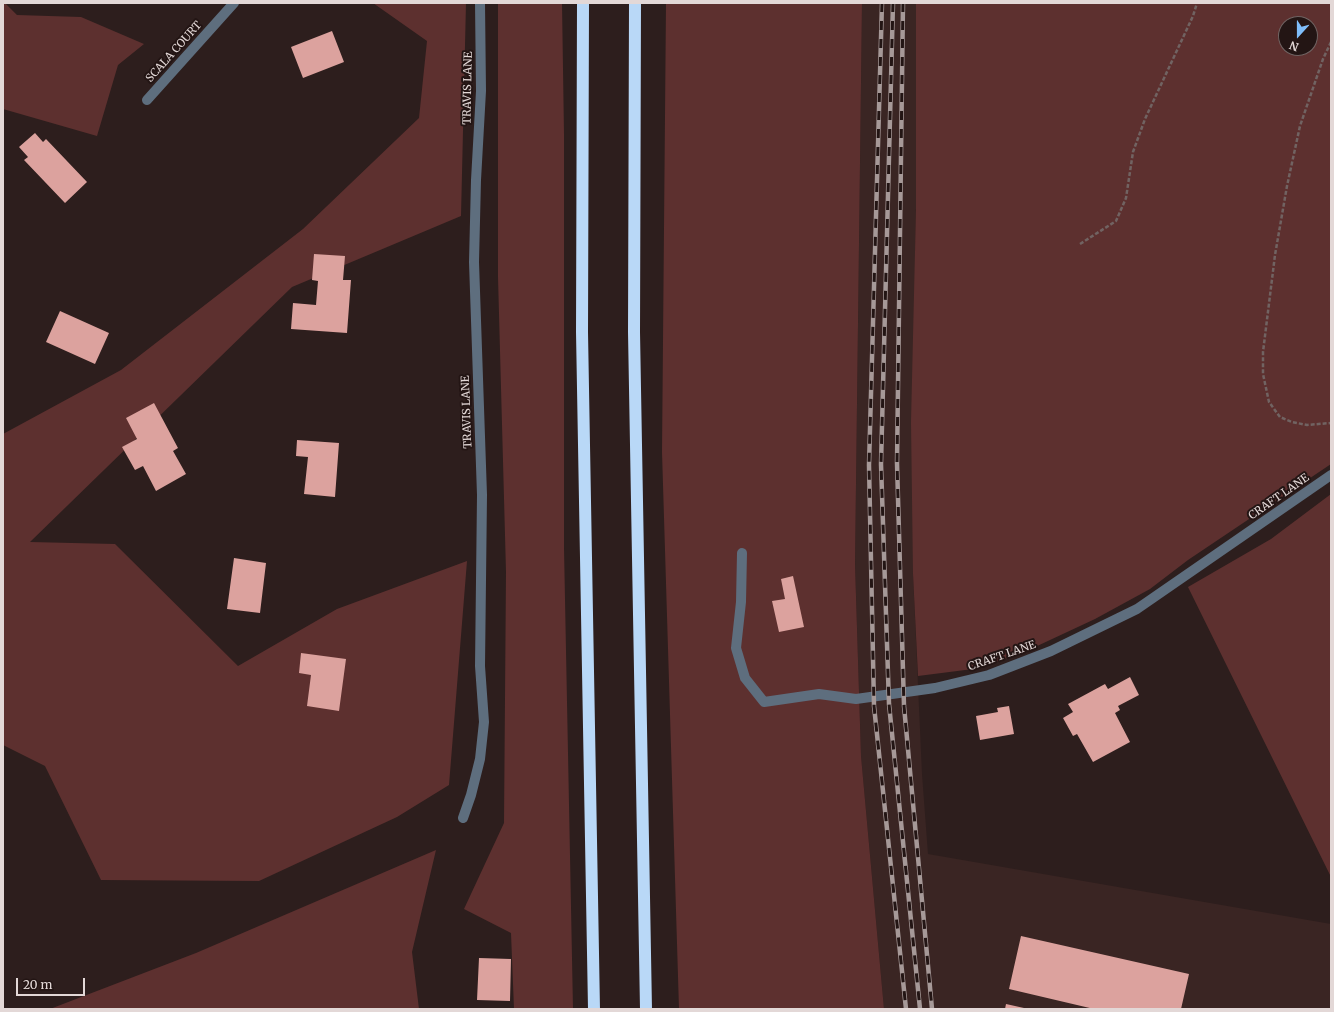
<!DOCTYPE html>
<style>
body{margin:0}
#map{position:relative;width:1334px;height:1012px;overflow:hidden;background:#2d1e1d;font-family:Merriweather,serif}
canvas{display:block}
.frame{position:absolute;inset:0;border:4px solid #e3d8d7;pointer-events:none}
.north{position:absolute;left:1278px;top:16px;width:40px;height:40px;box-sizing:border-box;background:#231514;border:1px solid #706362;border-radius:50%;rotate:201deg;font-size:11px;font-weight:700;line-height:16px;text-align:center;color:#e3d8d7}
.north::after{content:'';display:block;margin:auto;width:14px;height:18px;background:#7fbdfa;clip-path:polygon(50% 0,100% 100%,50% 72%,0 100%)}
.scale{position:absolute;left:16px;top:978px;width:69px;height:18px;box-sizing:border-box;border:2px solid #e3d8d7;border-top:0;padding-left:5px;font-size:12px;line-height:14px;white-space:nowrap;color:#e3d8d7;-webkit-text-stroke:3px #231514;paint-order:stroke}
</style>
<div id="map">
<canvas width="1334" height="1012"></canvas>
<div class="frame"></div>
<div class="north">N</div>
<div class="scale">20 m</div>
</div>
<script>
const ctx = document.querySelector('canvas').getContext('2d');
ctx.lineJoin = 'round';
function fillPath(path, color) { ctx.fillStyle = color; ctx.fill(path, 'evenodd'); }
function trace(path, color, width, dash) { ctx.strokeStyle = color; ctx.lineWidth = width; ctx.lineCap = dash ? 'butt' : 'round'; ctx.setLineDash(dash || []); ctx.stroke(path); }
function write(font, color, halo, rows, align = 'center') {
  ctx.font = font + ' Merriweather,serif'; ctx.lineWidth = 4; ctx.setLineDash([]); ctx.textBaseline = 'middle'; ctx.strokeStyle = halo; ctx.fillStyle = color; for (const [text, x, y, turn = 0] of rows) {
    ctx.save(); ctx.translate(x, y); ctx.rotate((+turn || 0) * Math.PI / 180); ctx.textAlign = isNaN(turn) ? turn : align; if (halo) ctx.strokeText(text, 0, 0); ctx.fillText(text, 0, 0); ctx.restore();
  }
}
fillPath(new Path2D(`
 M862,3H916V209L913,574L922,774L928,854L1331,924V1009H884L861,756L855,564Z`), '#3a2523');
fillPath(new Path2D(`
 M3,3H5L17,15L81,17L144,44L118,65L97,136L3,109Z
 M373,3H466L461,216L292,287L30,542L115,544L238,666L337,609L467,561L449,785L397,817L259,881L101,880L45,766L3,745V434L121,370L303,229L419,118L427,41Z
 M498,3H562L564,134V548L573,1009H514L511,933L464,909L504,823L506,572L498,277Z
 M666,3H862L855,564L861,756L884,1009H679L662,452Z
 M916,3H1331V464L1188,560L1150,589L1095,619L1020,654L973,669L918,676L913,574L911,422L916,209ZM1286,24H1310V48H1286Z
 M1331,494V877L1188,587L1271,539Z
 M436,850L412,952L419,1009H50L196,953Z`), '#5d302f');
fillPath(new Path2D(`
 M332,31L344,62L303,78L291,47Z
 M35,133L43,142L46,139L87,182L65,203L24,160L28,157L19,147Z
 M314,254L345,256L343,280H351L347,333L291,329L293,303L316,305L318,281L312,280Z
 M60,311L109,333L95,364L46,342Z
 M154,403L178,448L173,451L186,474L156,491L143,466L135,470L122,447L137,439L126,418Z
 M297,440L339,443L335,497L304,494L308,457L296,456Z
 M234,558L266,563L260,613L227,609Z
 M793,576L804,627L779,632L772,601L785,599L781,579Z
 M301,653L346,659L339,711L307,706L311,675L299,673Z
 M1130,677L1139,695L1118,706L1120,710L1115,713L1130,742L1093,762L1077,734L1073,736L1063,718L1073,712L1068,704L1105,684L1108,689Z
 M1009,706L1014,734L980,740L976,716L998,712L997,708Z
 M1021,936L1189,974L1181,1009H1094L1009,989Z
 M479,958L511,959L510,1001L477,1000Z
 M1006,1004L1024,1008L1023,1009H1005Z`), '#dca29e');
trace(new Path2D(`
 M1331,42L1323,59L1300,126L1287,186L1275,255L1263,352V374L1269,402L1280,417L1292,422L1307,425L1331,423
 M1080,244L1116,221L1126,198L1133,152L1145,119L1193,16L1197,3`), '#716362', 2.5, [4, 2]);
trace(new Path2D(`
 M147,100L234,3
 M742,553L741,602L736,648L745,678L764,702L819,694L856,699L935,688L989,675L1051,651L1137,609L1331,475
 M463,818L471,795L480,759L484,722L480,666L482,495L474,262L476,180L481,91L480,3`), '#5e6e7e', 10);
trace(new Path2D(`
 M583,3L582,332L594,1009
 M635,3L634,332L646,1009`), '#b9d8f7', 12);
const rail = new Path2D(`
 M882,3L869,465L874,706L906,1009
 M893,3L881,464L889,704L920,1009
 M903,3L897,463L904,706L932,1009`);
trace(rail, '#a69998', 4.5);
trace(rail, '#231514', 3, [9]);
write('11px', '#e3d8d7', '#231514', [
 ["SCALA COURT",174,52,-48],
 ["TRAVIS LANE",468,88,-89],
 ["TRAVIS LANE",467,412,-92],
 ["CRAFT LANE",1279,497,-35],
 ["CRAFT LANE",1002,656,-19]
]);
</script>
